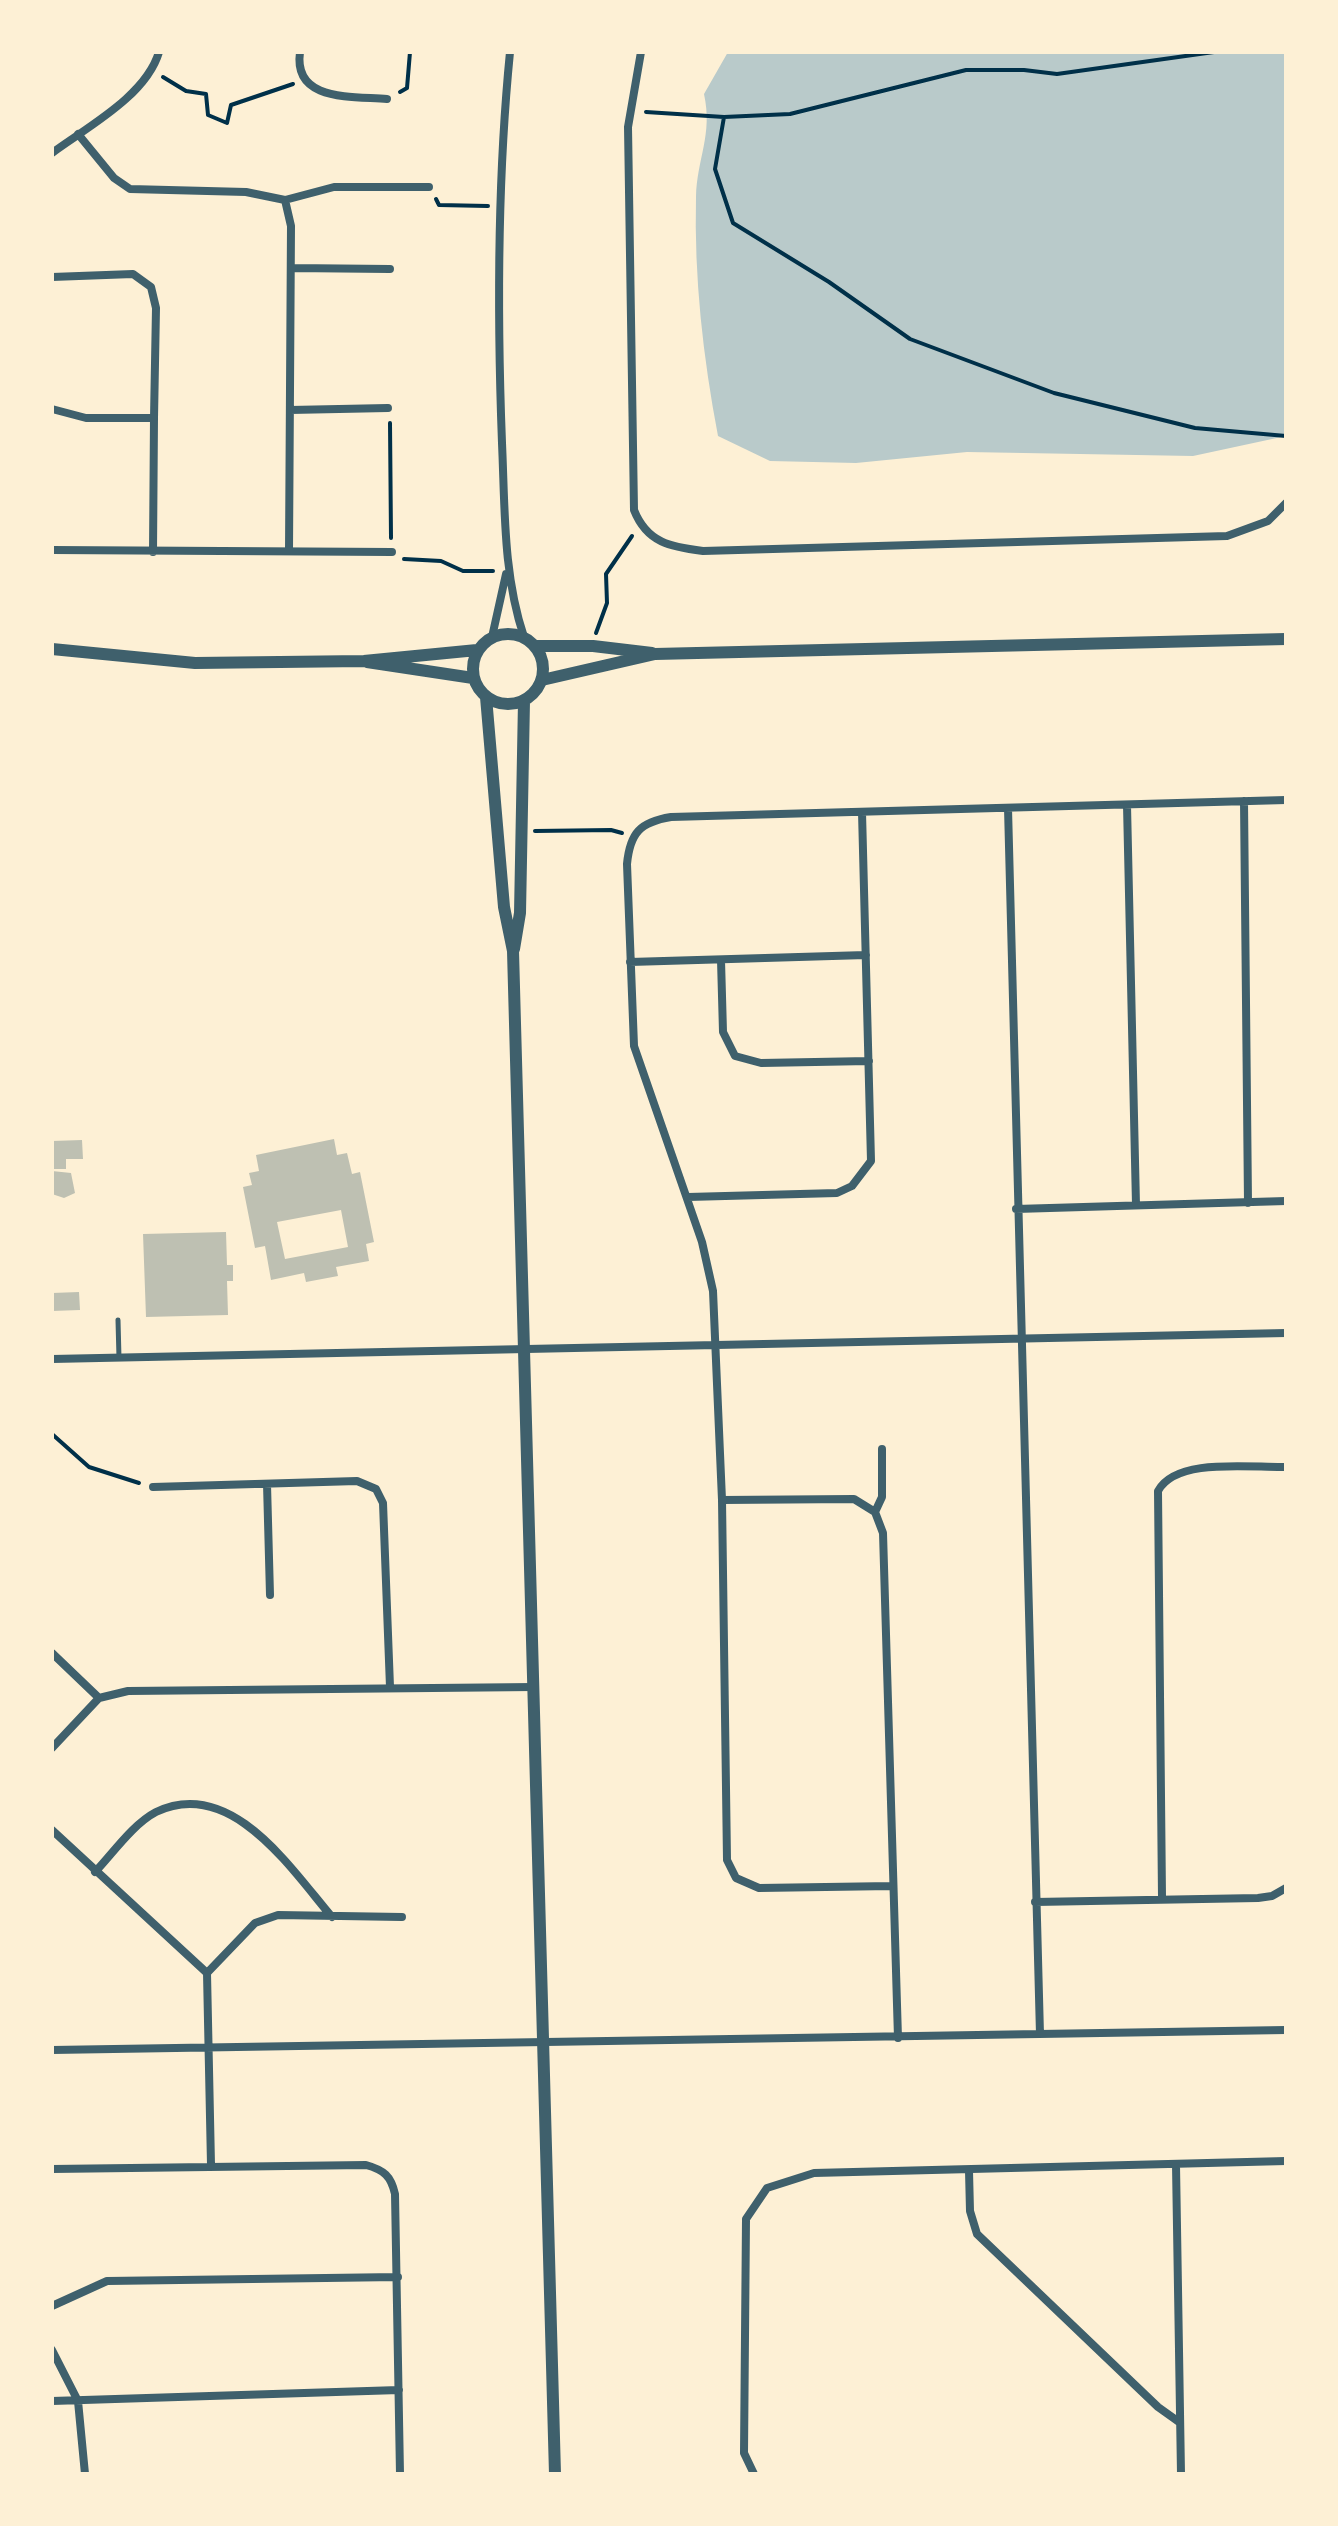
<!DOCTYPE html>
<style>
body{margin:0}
#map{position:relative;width:1338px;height:2526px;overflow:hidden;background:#fdf0d5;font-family:"Work Sans",sans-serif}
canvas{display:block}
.frame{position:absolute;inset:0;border:54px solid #fdf0d5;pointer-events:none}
</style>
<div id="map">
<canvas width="1338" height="2526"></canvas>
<div class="frame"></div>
</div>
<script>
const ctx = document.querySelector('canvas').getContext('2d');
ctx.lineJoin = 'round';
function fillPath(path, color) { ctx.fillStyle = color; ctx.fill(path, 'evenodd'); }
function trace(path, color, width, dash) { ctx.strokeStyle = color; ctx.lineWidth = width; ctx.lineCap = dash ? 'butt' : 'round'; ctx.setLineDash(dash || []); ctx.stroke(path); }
fillPath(new Path2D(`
 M728,52H1286V436L1193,456L967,452L856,463L770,461L718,436C703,357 694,277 696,197C697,158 713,135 704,94Z`), '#b9caca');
fillPath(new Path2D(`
 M334,1139L337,1155L347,1153L352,1174L360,1172L374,1242L366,1244L369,1261L336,1267L338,1276L306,1282L304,1273L271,1280L265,1246L255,1248L243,1187L252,1185L249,1173L259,1171L256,1155ZM341,1210L348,1247L285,1259L277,1222Z
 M82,1140L83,1159H66V1169H52V1141Z
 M52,1171L71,1173L75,1193L64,1198L52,1194Z
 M226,1232L227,1265H233V1281H227L228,1315L146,1317L143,1234Z
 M79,1292L80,1310L52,1311V1293Z`), '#bec0b2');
trace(new Path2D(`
 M163,77L186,91L206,94L208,115L227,123L231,105L293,84
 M400,92L407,88L410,52
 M646,112L724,117L715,169L733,223L829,282L910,339L1054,393L1195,428L1286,436
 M724,117L790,114L966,70H1024L1057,74L1214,52
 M436,199L439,205L488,206
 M390,423L391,538
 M404,559L441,561L463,571H493
 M596,633L607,603L606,574L632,536
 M535,831L611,830L622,833
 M52,1434L89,1467L139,1483`), '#003049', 4);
trace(new Path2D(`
 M118,1320L119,1358`), '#3f606c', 5);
trace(new Path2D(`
 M300,52C293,102 352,96 387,99
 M510,52C497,183 497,312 502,443C505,509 503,574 524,637
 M641,52L628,127L634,510C647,543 671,547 703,551L1227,536L1268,521L1286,503
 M78,134L114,178L130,189L246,192L285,200
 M52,153C87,127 146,96 159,52
 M285,200L291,226L289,551
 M285,200L334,187H429
 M291,268L390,269
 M52,277L133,274L151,287L156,308L154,418H86L52,409
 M290,410L388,408
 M52,550L392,552
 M153,552L154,418
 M492,637L506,574
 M1244,801L1248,1203
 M1127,805L1136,1205
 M1008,808L1040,2034
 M721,960L723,1032L735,1056L761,1063L869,1061
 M630,962L866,955
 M688,1197L837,1193L852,1186L871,1161L862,812
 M1016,1209L1286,1201
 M52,1359L1286,1333
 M267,1484L270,1595
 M153,1487L357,1481L376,1489L383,1503L390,1687
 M722,1500L854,1499L875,1512L883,1533L898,2038
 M875,1512L882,1497V1449
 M52,1653L99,1698
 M52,1748L99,1698L128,1691L534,1687
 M52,1830L207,1973L211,2165
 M95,1872C113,1853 133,1824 156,1812C231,1776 291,1869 332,1917
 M892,1886L759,1888L736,1878L727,1860L722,1500L713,1291L702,1242L634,1046L627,864C630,833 640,822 671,817L1286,800
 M1162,1897L1158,1491C1176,1457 1251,1468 1286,1467
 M1035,1902L1258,1898L1272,1896L1286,1888
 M207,1973L255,1923L278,1915L402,1917
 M52,2050L1286,2030
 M1176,2165L1181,2474
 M52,2169L366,2165C384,2170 391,2176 395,2194L400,2474
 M969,2171L970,2211L977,2234L1158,2407L1179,2422
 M52,2306L107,2281L398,2277
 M52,2350L78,2401L85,2474
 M52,2401L399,2390
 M754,2474L744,2453L746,2219L767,2188L814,2173L1286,2161`), '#3f606c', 8);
trace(new Path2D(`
 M473 669a35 35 0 1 1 70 0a35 35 0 1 1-70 0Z
 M535,646H593L652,653
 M52,649L195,663L364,661L477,650
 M367,662L473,678
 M542,680L655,654L1286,639
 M486,697L504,907L513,951L555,2474
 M514,949L520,913L524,701`), '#3f606c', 12);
</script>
